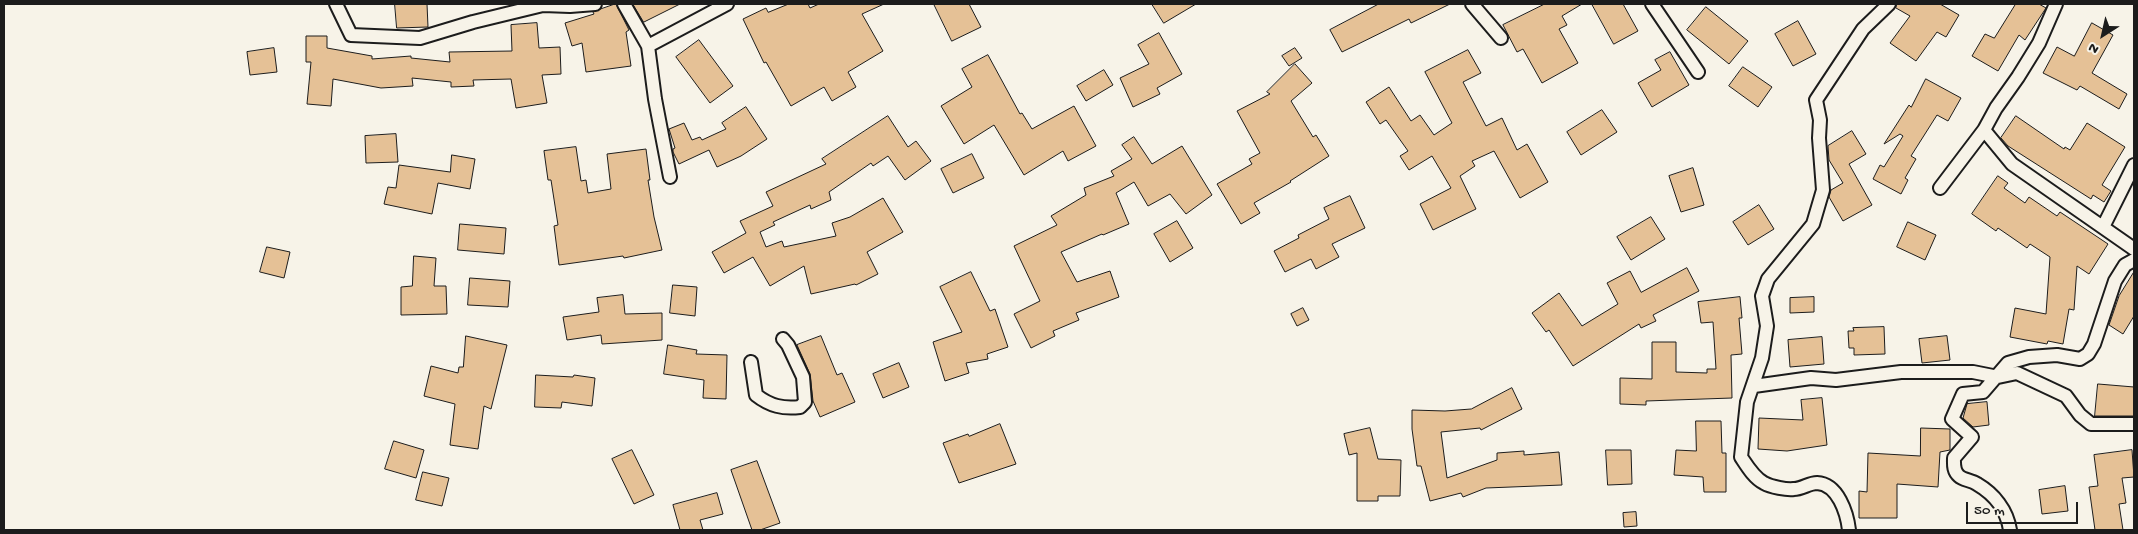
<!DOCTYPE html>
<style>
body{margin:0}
#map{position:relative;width:2138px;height:534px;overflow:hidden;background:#f7f3e8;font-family:"Gochi Hand",sans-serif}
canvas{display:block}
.frame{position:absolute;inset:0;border:5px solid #1c1c1c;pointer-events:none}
.north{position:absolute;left:2078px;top:10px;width:50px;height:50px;-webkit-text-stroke:4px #f7f3e8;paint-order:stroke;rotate:215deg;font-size:14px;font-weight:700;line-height:20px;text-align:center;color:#1c1c1c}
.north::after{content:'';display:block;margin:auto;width:18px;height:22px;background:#1c1c1c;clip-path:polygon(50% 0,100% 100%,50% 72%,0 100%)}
.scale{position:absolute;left:1966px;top:502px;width:112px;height:22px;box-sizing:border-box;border:2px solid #1c1c1c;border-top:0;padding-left:6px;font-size:15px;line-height:18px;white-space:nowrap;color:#1c1c1c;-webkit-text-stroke:4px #f7f3e8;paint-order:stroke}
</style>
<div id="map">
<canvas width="2138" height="534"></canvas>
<div class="frame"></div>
<div class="north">N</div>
<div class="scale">50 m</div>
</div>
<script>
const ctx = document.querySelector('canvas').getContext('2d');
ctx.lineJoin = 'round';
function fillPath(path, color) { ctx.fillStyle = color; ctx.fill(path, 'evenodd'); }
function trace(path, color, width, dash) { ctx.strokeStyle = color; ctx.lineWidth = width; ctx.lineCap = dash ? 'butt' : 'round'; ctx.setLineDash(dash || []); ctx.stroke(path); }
const building = new Path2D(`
 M395,4H427L428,27L397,28Z
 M616,4L629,30L626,32L631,66L586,72L582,43L572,46L565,23L594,14L593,12Z
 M633,4H680L644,22Z
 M789,4H808L810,8L819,4H884L862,14L883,51L848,72L856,87L832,101L824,87L791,106L766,62L764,63L743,19L766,8L768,12Z
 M934,4H969L981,27L952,41Z
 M1152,4H1196L1164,23Z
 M1379,4H1450L1411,23L1409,19L1342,52L1330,30Z
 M1545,4H1582L1562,16L1567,25L1559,29L1578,63L1542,83L1523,49L1517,52L1503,25Z
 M1592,4H1623L1638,31L1614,44Z
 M1897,4H1940L1959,15L1946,37L1937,32L1916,61L1890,43L1910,16L1896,8Z
 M2016,4H2039L2046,8L2025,40L2019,35L1998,71L1972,56L1985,34L1994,38Z
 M1706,7L1748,41L1729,64L1687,30Z
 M1798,21L1816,54L1793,66L1775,34Z
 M537,23L539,48L560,47L561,74L542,75L547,103L516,108L511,79L473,80L474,86L451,87V82L412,78L413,86L381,88L333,79L331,106L307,104L311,62H306V36H327V48L372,56V59L411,56V58L450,62L449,52L512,51L511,25Z
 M2092,23L2113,35L2092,73L2127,94L2119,109L2080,86L2077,90L2043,73L2057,47L2074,56Z
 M1159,33L1182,74L1157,88L1160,94L1133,107L1120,78L1149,64L1138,45Z
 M699,40L733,86L710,103L676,57Z
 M274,48L277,72L250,75L247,52Z
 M1295,48L1302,58L1289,66L1282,56Z
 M1468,50L1481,73L1463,82L1486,126L1502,118L1517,150L1527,144L1548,182L1520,198L1494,151L1472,161L1475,166L1460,176L1476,209L1433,230L1420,204L1451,188L1432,156L1409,170L1400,156L1408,151L1386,120L1380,124L1366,102L1389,87L1411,121L1420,115L1434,135L1452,123L1425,72Z
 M1670,52L1689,85L1652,107L1638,83L1661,70L1655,60Z
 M988,55L1020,114L1022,113L1032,129L1074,106L1096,146L1068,161L1063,151L1024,175L994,125L964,144L941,106L972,87L962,69Z
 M1295,64L1312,83L1291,101L1313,137L1316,135L1329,156L1290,181L1291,182L1254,203L1260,213L1241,224L1217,184L1252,164L1249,159L1260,153L1237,111L1270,94L1267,92Z
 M1743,67L1772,87L1758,107L1729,86Z
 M1104,70L1113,85L1086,101L1077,86Z
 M1926,79L1961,98L1948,121L1937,115L1911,156L1916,159L1905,178L1908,180L1901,194L1873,179L1880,165L1884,167L1903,136L1900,134L1884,144L1909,105L1911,107Z
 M746,107L767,139L741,156L717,167L709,150L679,164L673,152V149L675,148L669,129L684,123L692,140L700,137L702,140L726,129L722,123Z
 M1602,110L1617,132L1581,155L1567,132Z
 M888,116L908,147L916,141L931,161L905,180L888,156L873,166L871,163L829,192L831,200L811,209L810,205L773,222L775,225L760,232L766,247L782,241L784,247L836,236L832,223L850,217L883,198L903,232L867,252L878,274L856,285L855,284L811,294L804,266L770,286L753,257L724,273L712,252L746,233L740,221L773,206L766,192L826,164L822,159Z
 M2016,116L2064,149L2065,147L2070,150L2087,123L2125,147L2102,185L2111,191L2104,202L2093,195L2091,199L2008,146L2001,138Z
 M1852,131L1866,154L1849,164L1872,205L1843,221L1829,197L1831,190L1843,183L1829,160L1828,146Z
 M396,134L398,162L366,163L365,136Z
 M1134,137L1152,164L1182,146L1212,195L1186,214L1170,194L1148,206L1134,182L1116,193L1129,224L1103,235L1102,234L1061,252L1077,282L1110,271L1119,297L1076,313L1079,320L1053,331L1055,336L1031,348L1014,314L1040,301L1014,246L1057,225L1051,216L1086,195L1084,188L1114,176L1111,171L1132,159L1122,145Z
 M576,147L581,181L586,180L588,193L611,189L607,154L646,149L650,180H648L654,217L662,250L624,258L623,256L559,265L554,226L558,225L551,180H548L544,151Z
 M972,154L984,178L953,193L941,169Z
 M452,155L475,159L470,189L438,183L432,214L384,204L388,187L396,188L399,165L450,172Z
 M1693,168L1704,205L1681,212L1669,176Z
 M1998,176L2008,183L2004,188L2025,203L2029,197L2057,216L2060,212L2108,244L2089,274L2077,266L2074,310L2069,309L2063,344L2048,341L2047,344L2010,337L2015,308L2046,314L2050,257L2030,244L2027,248L1998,228L1996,231L1972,214Z
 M1350,196L1365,228L1332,244L1339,257L1316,269L1311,259L1285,272L1274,251L1299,238L1298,235L1329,219L1324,208Z
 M1759,205L1774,229L1748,245L1733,222Z
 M1651,217L1665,239L1631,260L1617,237Z
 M1177,221L1193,248L1170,262L1154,234Z
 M1908,222L1936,235L1925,260L1897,247Z
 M460,224L506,228L504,254L458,250Z
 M267,247L290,252L284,278L260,272Z
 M414,256L436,258L434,286H446L447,314L401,315V287L412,286Z
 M1687,268L1699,291L1653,315L1656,321L1641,328L1639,324L1573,366L1549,330L1546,332L1532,313L1559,293L1582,326L1618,304L1607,283L1630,271L1641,292Z
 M971,272L990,311L995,309L1008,347L987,354L988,359L966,363L969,373L945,381L933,342L962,332L940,287Z
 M2134,272V316L2123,334L2109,325L2119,296Z
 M470,278L510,281L508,307L468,305Z
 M673,285L697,287L695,316L670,313Z
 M623,295L625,314L662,313V340L602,344L601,335L567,340L563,317L599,312L597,298Z
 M1740,297L1742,318H1739L1742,354L1731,355L1732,398L1646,401V405L1620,404V378L1652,379V342H1676V372L1707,373V369H1716L1713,322L1701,323L1698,302Z
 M1814,297V312L1790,313V298Z
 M1303,308L1309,320L1297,326L1291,314Z
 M1884,327L1885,354L1854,355V348H1849L1848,331H1854L1853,328Z
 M466,336L507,345L491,409L484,406L478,449L450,445L455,404L424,396L431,366L458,373L459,367H463Z
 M821,336L837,375L842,373L855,402L820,417L813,401L810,374L797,345Z
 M1947,336L1950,360L1922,363L1919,339Z
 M1822,337L1824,364L1790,367L1788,340Z
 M668,345L697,350L696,354L727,355L726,399L703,398L704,380L664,374Z
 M899,363L909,387L883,398L873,374Z
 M536,375L573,377L574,375L595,378L592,406L562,402L561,408L535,407Z
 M2098,384L2134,387V416H2095Z
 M1512,388L1522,409L1481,430L1480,428L1441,432L1447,478L1497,460V453L1524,451V455L1559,452L1562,485L1486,488L1463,497L1461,493L1430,501L1421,466H1417L1412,429V410L1445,411L1471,409Z
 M1822,398L1827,445L1787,451L1758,449L1759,418L1803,420L1801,400Z
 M1987,402L1989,425L1973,427L1963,418L1967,404Z
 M1696,421H1721L1722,453H1726V492H1704L1703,477L1674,475L1676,450L1696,451Z
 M1000,424L1016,464L959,483L943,443L968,434L969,436Z
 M1370,428L1378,459L1401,460L1400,496H1378V501H1357V453L1349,455L1344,434Z
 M1921,428L1950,429V450L1940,452L1938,487L1897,484V518H1859V491L1867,492L1868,453L1920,456Z
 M394,441L424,450L416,478L385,469Z
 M632,450L654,495L634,504L612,459Z
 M1606,450H1631L1632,484L1608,485Z
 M2132,450L2134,477L2122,478L2126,503L2119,504L2123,530H2095L2089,487L2098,486L2094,455Z
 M757,461L780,523L760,530H752L731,470Z
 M423,472L449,478L442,506L416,500Z
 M2065,486L2068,511L2042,514L2039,490Z
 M717,493L723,514L700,520L703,530H680L673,505Z
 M1636,512L1637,526L1624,527L1623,513Z`);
fillPath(building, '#e5c196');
trace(building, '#1c1c1c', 1);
const street = new Path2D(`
 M336,4L351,35L420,38L473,22L543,5L570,6L595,4
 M624,4L648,46L727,4
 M1472,4L1501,38
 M1652,4L1698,72
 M648,46L655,99L670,177
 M1984,130L2012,164L2134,249
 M1940,188L1984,130L1996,108L2018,77L2039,43L2056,4
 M2103,227L2134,165
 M751,362L756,395C770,406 783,409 800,407L805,402L803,377L788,345L783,339
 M1754,386L1811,378L1836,380L1901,372H1973L1998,377L2017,373L2066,396L2080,415L2091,424H2134
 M1849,530C1847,513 1838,484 1817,483C1809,483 1802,489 1794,489C1787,490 1771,487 1764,483C1754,478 1747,466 1741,457L1747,402L1762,358L1767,326L1762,296L1768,279L1813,224L1823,190L1819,138L1820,120L1816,100L1863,29L1889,4
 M2010,530C2007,510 1994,494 1977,484C1971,480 1963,480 1959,476C1953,471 1954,464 1954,458L1972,437L1952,419L1963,394L1983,392L2008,363L2029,357L2057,355L2080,359L2088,354L2094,344L2115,281L2125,265L2134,260`);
trace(street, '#1c1c1c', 16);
trace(street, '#f7f3e8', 12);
</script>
